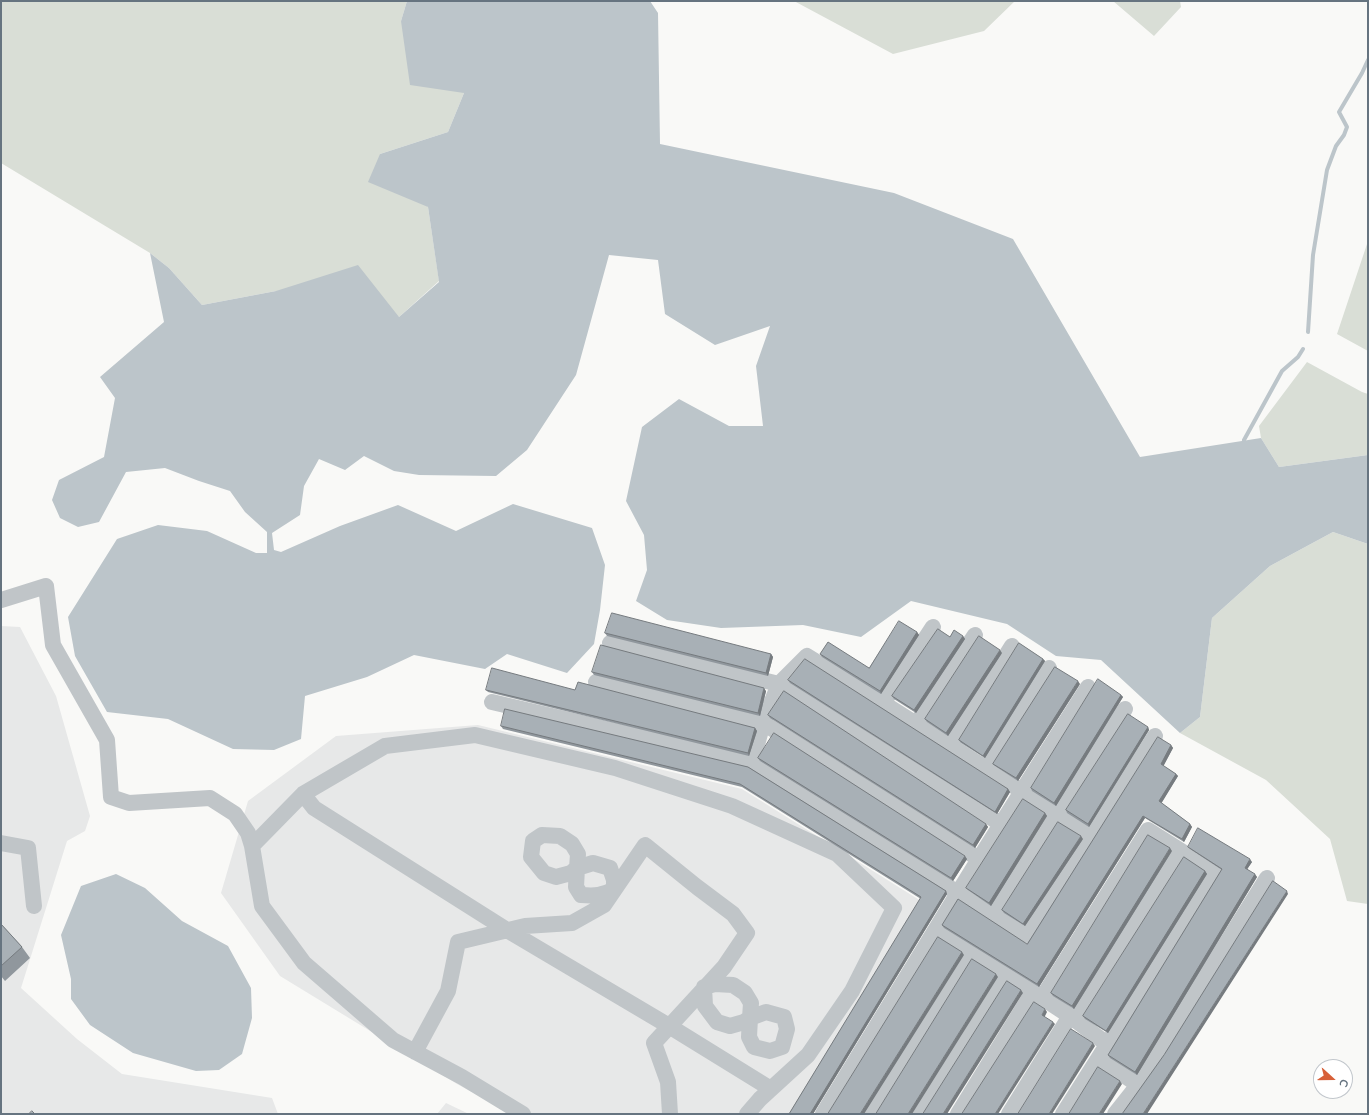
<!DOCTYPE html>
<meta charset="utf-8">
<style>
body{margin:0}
#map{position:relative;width:1369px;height:1115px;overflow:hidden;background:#f9f9f7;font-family:"Nunito Sans",sans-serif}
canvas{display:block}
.frame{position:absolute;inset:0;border:2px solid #667480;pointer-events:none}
.north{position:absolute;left:1313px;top:1059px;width:40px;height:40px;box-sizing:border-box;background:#fff;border:1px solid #c2c7cc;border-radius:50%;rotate:111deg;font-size:11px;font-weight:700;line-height:16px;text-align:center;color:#667480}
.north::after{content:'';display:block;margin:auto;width:14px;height:18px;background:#d76039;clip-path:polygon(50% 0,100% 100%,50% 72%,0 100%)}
</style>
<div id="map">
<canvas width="1369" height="1115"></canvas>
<div class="frame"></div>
<div class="north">С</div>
</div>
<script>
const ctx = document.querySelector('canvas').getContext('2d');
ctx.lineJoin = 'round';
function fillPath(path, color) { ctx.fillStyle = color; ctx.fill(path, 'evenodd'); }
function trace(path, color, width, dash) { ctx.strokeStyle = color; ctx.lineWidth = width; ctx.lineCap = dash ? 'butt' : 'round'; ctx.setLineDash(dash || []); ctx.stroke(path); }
fillPath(new Path2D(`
 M1,626L20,627L56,696L90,816L85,831L67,841L21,988L77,1039L122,1074L272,1098L278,1114H1Z
 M478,725L742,789L921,901L789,1114H512L457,1084L280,976L221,893L248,801L336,736Z
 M446,1103L469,1114H437Z`), '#e7e8e8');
fillPath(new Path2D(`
 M1,1H407L401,21L464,93L448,132L380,154L428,207L439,281L399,317L276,291L202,305L169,268L150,253L1,163Z
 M794,1H1015L984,31L893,54Z
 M1113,1H1180L1181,7L1154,36Z
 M1368,241V351L1337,334Z
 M1307,362L1362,392L1368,394V455L1279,467L1261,438L1259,426Z
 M1333,532L1368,544V904L1347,901L1330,839L1266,780L1180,733L1200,717L1212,618L1270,566Z`), '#d9ded6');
fillPath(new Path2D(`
 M407,1H650L658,13L660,144L894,193L1013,239L1140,457L1261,438L1279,467L1368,455V544L1333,532L1270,566L1212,618L1200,717L1180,733L1101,660L1056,656L1007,624L911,601L861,637L803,625L721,628L667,620L636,601L647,570L644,535L626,501L642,427L679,399L729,426H763L756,366L770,326L715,345L665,314L658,260L609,255L576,375L527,450L496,476L419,475L394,471L364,456L345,470L319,459L304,486L300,515L272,533L274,550L281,552L340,526L398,505L456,531L513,504L592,528L605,565L600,610L594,644L567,673L507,654L485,669L414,655L367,677L305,696L301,739L274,750L233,749L168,719L107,712L75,656L68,617L117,539L158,525L207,531L256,553H267V532L245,512L230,491L199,481L165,468L126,472L99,522L78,527L60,518L52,500L59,480L104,457L115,398L100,377L164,322L150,253L169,268L202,305L276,291L358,265L399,317L439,282L428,207L368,182L380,154L448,132L464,93L410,85L401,21Z
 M116,874L145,888L182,921L228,946L251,988L252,1018L242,1054L219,1070L196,1071L133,1053L90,1025L71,999V979L61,935L81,886Z`), '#bcc5ca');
trace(new Path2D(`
 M1308,332L1313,255L1327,170L1336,146L1344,135L1347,127L1339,112L1362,73L1368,60
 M1244,440L1282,371L1298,357L1303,349`), '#bcc5ca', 4);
trace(new Path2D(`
 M1,600L46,586L53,645L107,740L111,797L129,803L210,798L235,814L248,833L252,846L262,906L304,963L393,1040L462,1077L523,1114
 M610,643L779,684L763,723L979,859L958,893L1027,935L1155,736
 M596,682L763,723L752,763
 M492,702L752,763L958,893L823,1114
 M883,703L933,627
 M916,724L975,635
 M950,745L1012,646
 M986,768L1049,668
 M303,794L314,808L507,930L669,1026L771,1089
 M1001,824L779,684L807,656L883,703L1091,835
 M1,843L28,848L34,906
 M252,846L303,794L385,746L475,735L615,768L732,806L837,854L894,908L852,991L808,1055L760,1099L747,1114
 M979,859L1088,687
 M577,868L578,854L572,844L560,836L542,835L533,841L531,857L544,873L556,877L571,873L577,868L593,863L610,868L614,880V889C603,896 594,896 581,895L576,887L577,868
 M993,914L1125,709
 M935,931L1033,992L958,1114
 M1042,998L1148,830L1216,873L1063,1114
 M1070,1016L1107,1044
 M750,1018L751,1003L745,993L733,985L715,984L704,987L705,1006L717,1022L730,1026L744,1022L750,1018L766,1012L784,1017L787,1029L782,1047L770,1051L754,1047L749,1037L750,1018
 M1075,1020L1181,851
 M415,1052L448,991L458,942L525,926L572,923L604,905L645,845L697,887L733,914L747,933L724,967L654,1043L668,1082L670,1114
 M1099,1058L1138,1085
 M871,1114L971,953
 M918,1114L1006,975
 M1009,1114L1070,1016L1035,993
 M1115,1114L1138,1085L1267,878`), '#c0c5c8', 16);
fillPath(new Path2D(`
 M917,632L919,635L881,694L822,657L820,654L869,668Z
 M605,633L771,654L773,657L768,676L607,636Z
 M963,636L965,639L916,713L894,699L892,696L950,637Z
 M1002,653L948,736L927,722L925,719Z
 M1043,659L1045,661L985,758L961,743L959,740Z
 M592,672L766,691L760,716L594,675Z
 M788,680L1008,789L1010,792L997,814L790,683Z
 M1080,684L1018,781L995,766L993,764Z
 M486,690H575L755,728L757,731L749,756L488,692Z
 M1121,695L1123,697L1056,806L1032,791L1031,788Z
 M768,715L986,824L988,827L975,848L770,718Z
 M501,726L748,767L946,891L947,894L813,1114H789L921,899L742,787L503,729Z
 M1148,727L1149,730L1089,827L1067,813L1066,810Z
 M1171,745L1173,748L1163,766L1176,774L1178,776L1161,803L1190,824L1192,827L1184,842L1145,818L1039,987L944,928L942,925L1027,944Z
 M758,758L967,859L953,881L760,761Z
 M1045,813L1047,816L991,906L968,890L966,888Z
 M1083,839L1025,926L1004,913L1002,910Z
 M1188,847L1252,862L1247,869L1257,877L1137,1075L1110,1058L1108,1055L1222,870L1190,849Z
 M1172,851L1074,1009L1053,996L1051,993Z
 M1205,871L1207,874L1108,1033L1085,1019L1083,1016Z
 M1,924L22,947L30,958L5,981L1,976Z`), '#90979d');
fillPath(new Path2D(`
 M917,632L919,635L881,694L880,691Z
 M963,636L965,639L916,713L914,710Z
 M1000,650L1002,653L948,736L946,733Z
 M771,654L773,657L768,676L766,673Z
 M1043,659L1045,661L985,758L983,756Z
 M1078,681L1080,684L1018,781L1016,778Z
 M764,688L766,691L760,716L758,713Z
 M1121,695L1123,697L1056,806L1054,803Z
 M1148,727L1149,730L1089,827L1088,824Z
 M755,728L757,731L749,756L748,753Z
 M1171,745L1173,748L1163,767L1161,764Z
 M1176,774L1178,776L1161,804L1159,801Z
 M1008,789L1010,792L997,814L995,812Z
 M1045,813L1047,816L991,906L989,903Z
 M1143,816L1145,818L1039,987L1037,984Z
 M986,824L988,827L975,848L973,845Z
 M1190,824L1192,827L1184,842L1182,839Z
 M1081,836L1083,839L1025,926L1023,924Z
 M1170,848L1172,851L1074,1009L1072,1006Z
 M965,856L967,859L953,881L951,878Z
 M1250,859L1252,862L1246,871L1245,868Z
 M1205,871L1207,874L1108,1033L1106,1031Z
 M1255,874L1257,877L1137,1075L1135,1072Z
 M946,891L947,894L813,1114H810Z
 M1287,891L1288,894L1147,1114H1143Z
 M962,952L964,955L864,1114H860Z
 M996,974L998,977L912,1114H908Z
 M1021,990L1023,993L947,1114H943Z
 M1045,1009L1047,1012L1044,1018L1042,1015Z
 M1053,1022L1055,1024L998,1114H995Z
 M1093,1043L1095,1046L1052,1114H1049Z
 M1120,1081L1122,1084L1103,1114H1099Z`), '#767b7f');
const building = new Path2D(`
 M612,613L771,654L766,673L605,633Z
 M899,621L917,632L880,691L820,654L828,642L869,668Z
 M938,629L950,637L954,630L963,636L914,710L892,696Z
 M979,636L1000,650L946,733L925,719Z
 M1019,643L1043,659L983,756L959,740Z
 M601,645L764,688L758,713L592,672Z
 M805,659L1008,789L995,812L788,680Z
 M1055,667L1078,681L1016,778L993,764Z
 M492,668L575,690L578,682L755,728L748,753L486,690Z
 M1098,679L1121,695L1054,803L1031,788Z
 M784,691L986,824L973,845L768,715Z
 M505,709L748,767L946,891L810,1114H789L921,897L740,784L501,726Z
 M1128,714L1148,727L1088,824L1066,810Z
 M774,733L965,856L951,878L758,758Z
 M1158,737L1171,745L1161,764L1176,774L1159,801L1190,824L1182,839L1143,816L1037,984L942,925L958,899L1027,944Z
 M1023,799L1045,813L989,903L966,888Z
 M1058,822L1081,836L1023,924L1002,910Z
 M1198,828L1250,859L1245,868L1255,874L1135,1072L1108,1055L1222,869L1188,847Z
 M1148,835L1170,848L1072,1006L1051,993Z
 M1184,857L1205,871L1106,1031L1083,1016Z
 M1273,881L1287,891L1143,1114H1122L1164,1055Z
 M1,924L22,947L1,966Z
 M938,937L962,952L860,1114H828Z
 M972,959L996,974L908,1114H876Z
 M1007,981L1021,990L943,1114H923Z
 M1034,1002L1045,1009L1042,1015L1053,1022L995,1114H962Z
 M1071,1029L1093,1043L1049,1114H1018Z
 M1098,1067L1120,1081L1099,1114H1069Z
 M32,1111L35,1114H29Z`);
fillPath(building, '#a8b0b6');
trace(building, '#767b7f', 1);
</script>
